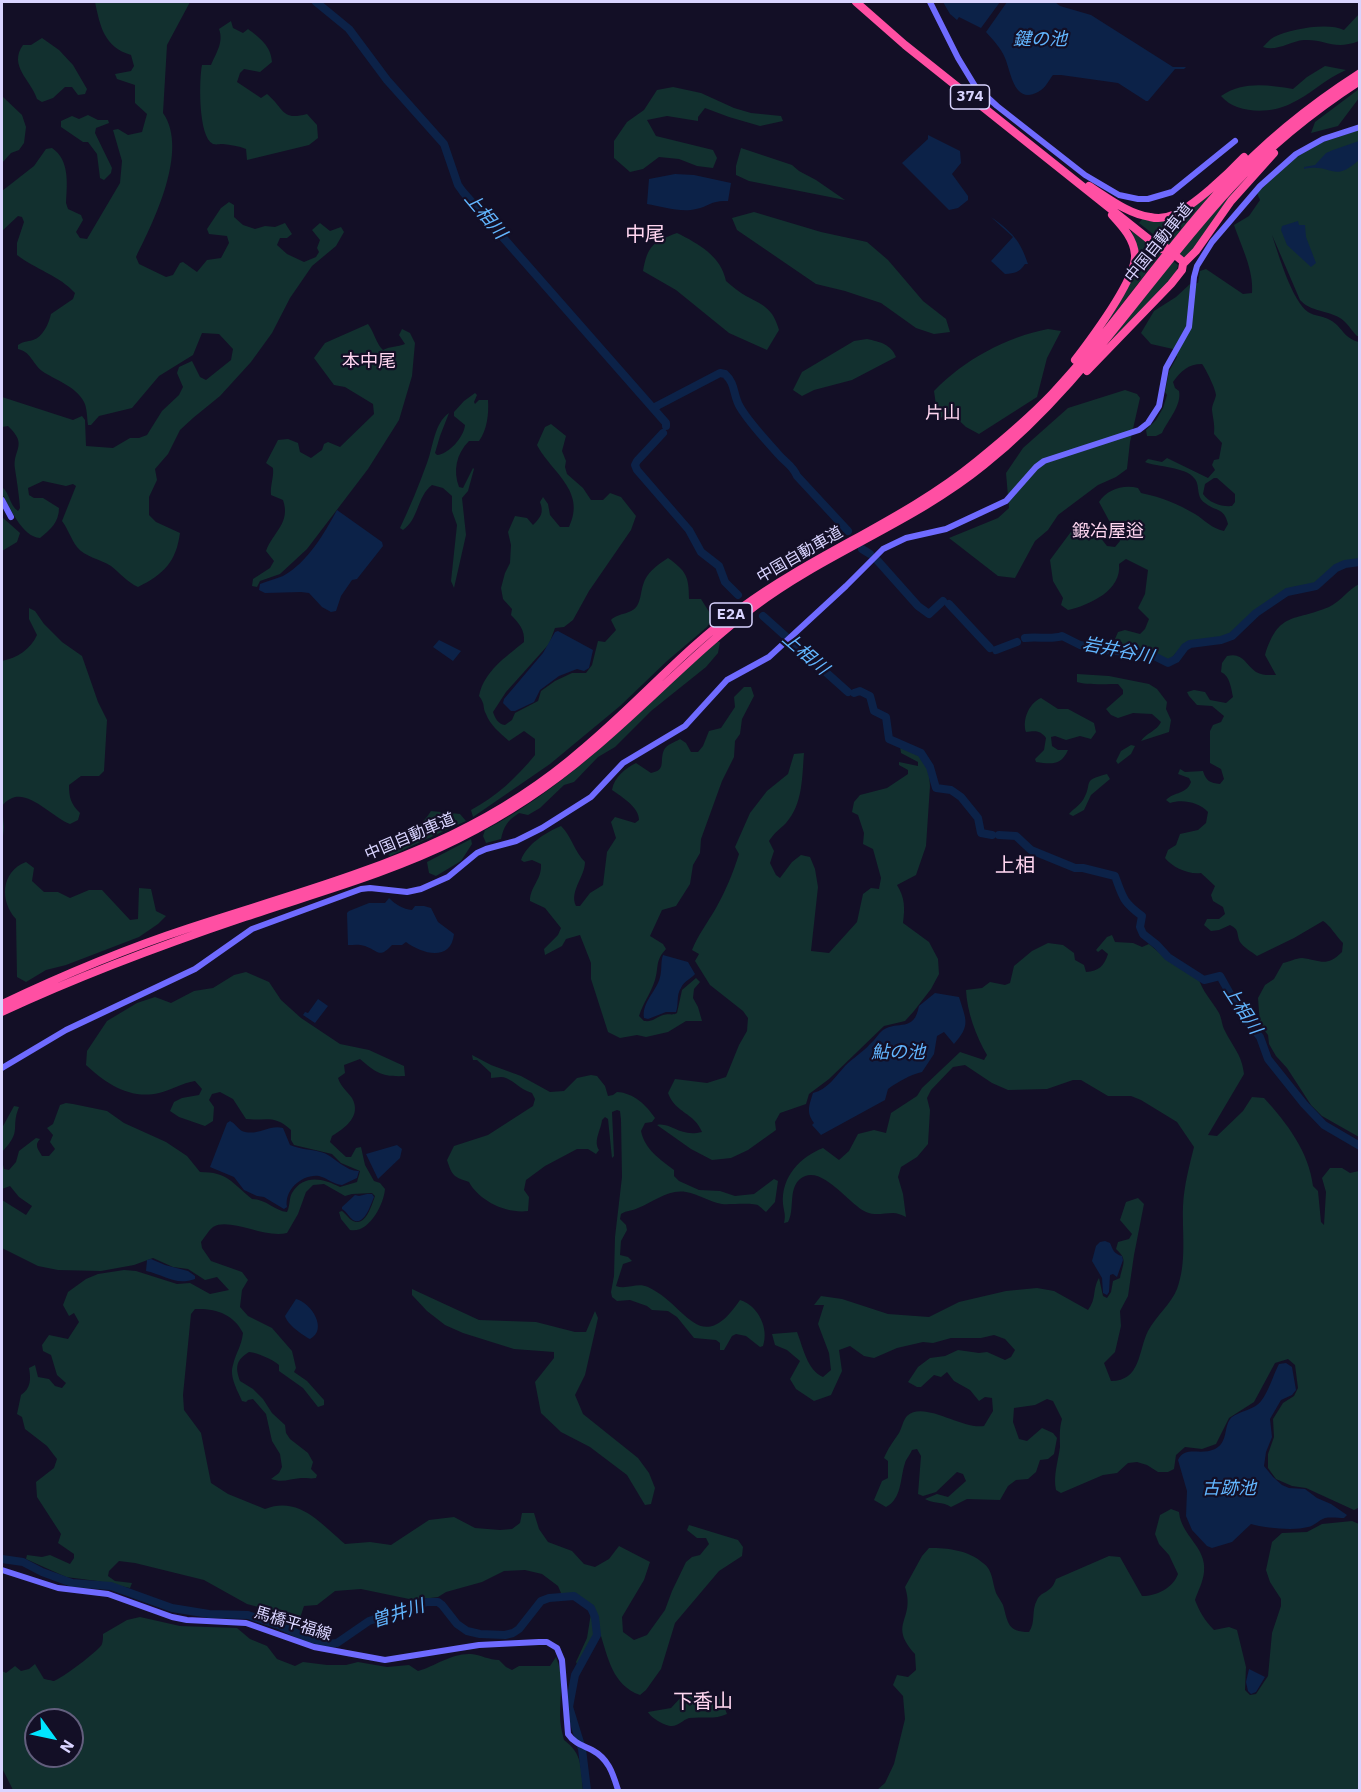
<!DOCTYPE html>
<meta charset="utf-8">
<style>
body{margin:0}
#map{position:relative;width:1361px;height:1792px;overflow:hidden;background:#130f26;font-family:"IBM Plex Sans",sans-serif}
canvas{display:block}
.frame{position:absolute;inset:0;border:3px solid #d9d4ff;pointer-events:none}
.north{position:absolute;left:24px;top:1708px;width:60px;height:60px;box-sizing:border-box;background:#130f26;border:2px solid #625e7d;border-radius:50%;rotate:123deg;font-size:16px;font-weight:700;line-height:24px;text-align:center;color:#d9d4ff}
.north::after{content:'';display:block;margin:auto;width:21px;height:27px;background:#00e5ff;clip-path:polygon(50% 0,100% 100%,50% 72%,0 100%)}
</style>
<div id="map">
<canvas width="1361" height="1792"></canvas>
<div class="frame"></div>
<div class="north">N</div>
</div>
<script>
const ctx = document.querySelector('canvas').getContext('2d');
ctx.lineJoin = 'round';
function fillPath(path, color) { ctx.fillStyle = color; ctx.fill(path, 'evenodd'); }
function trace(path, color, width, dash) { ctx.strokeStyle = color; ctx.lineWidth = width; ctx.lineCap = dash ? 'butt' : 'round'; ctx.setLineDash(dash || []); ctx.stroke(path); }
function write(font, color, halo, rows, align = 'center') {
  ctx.font = font + ' "IBM Plex Sans","Noto Sans JP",sans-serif'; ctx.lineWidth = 4.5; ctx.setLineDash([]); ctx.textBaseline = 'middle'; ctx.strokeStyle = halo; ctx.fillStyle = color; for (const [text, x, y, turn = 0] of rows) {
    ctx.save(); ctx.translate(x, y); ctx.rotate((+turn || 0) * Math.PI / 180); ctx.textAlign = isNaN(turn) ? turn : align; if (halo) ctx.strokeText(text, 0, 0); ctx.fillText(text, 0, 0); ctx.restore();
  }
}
fillPath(new Path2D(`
 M95,2H190L167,45L163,113C189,150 154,221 136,257L139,264L166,277L173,275L180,263L183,262L197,272L207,260L221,258L229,243L227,236L209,234L207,229L221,208L229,202L234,205V217L243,225L255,229L265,226L275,227L285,223L292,234L287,238H280L277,245L287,254L304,262L316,257L319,252L317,248L320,240L312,230L320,223L330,231L341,227L344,232L336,246L312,266L290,298L272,333L251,362L220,396L193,418L180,430L168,454L155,469L157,480L149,497V515L156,522L180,533C176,562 164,574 138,587C127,582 120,573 111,566C100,559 85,557 77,547C71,539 68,529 62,521L76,486L73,484L66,486L43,481L28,488L29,495L34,498H43L59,508C59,522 51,529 40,538C22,537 10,507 2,494V487C10,493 9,505 18,511L20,508C19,495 17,482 15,469C12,449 29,446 8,426L2,427V397L73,420L82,416L85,420L86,446L113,448L130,438H139L147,435L162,411L179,395L183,387L177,373L179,367L192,361L200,377L206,380L231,360L233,349L219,334L202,333L193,355L159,376L132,408L99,416L91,425H88C87,418 87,407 84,402C76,386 55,380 42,371C32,363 31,352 18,349V345C24,341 26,342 33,340C43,337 49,323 51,314L73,299L75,293C60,276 35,269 17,255V243L24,222L22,217L18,216L2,231V191L34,166L46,149L52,148C70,160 67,184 66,203L68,209L81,215L83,220L76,232L80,238L87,239L120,183L122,161L113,130L118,129L128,135L142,132L147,114L135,103V85L117,79L115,74L131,71L134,66L131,55C104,47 100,26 95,2Z
 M1359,14V41C1333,51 1327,39 1304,40C1290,41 1277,52 1263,47C1266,44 1270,39 1274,37C1290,29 1328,22 1344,30Z
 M231,21L233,28L243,33L248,29C260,38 271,46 272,62L260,72L244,69L240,73L237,82L261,98L267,94C285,109 281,121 307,114L317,125L318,138L309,145L247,160L246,149C239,146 230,145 223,144C218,144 217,145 213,144C198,137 199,79 202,65H211C216,53 224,42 219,29Z
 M42,38L59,50L73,65L87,89L85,94L78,95L72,87H65L53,98L42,102L37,99C31,80 8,66 23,45H31Z
 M1325,66L1346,70C1325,79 1310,95 1290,104C1270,114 1236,114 1221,96C1243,81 1268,85 1293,89L1307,77Z
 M673,87L701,93L734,108L751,113L781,116L783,121L760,126L729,117L705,108L698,117V121L667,116L647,120L656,136L713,150L717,158L713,168L697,166L679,159L659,157L643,169L630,172L614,158V141L627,122L644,110L657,90Z
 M1359,89V98L1338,126L1311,133L1315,122Z
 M2,96L22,115L26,127L24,143L19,150L11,153L2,163Z
 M88,115L98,120H108L109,123L96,128L95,133L112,168L111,173L104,180L100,178L97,154L88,142H83L61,127V121L72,116L79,119Z
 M1359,130V336H1357C1352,331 1346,321 1340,318C1327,310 1311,312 1300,300L1272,235C1278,253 1292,301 1308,312C1314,316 1324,316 1330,320C1343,327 1343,338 1359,342V560C1333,563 1336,570 1316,583C1309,587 1302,585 1294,587C1289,588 1283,592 1278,595C1260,605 1249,622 1232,633C1219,641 1202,637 1187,643C1180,646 1175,656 1168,661L1161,659L1150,652L1123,649L1122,642L1115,639L1118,632L1125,630L1140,634L1145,629L1149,619L1138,608L1145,594L1148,570L1126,559L1119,564C1122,590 1090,605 1068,610L1061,605L1063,598L1053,581L1050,560L1076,525L1082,524L1090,530L1096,532L1107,546L1115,547L1120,541L1099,502C1107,489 1124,484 1138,488L1141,493C1161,497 1178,504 1195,514C1206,521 1211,528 1224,531L1228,524C1224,507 1216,512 1205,503C1195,496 1201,485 1194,478C1186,467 1157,467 1145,462L1148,459L1162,462L1167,458L1208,478L1215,470L1212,465L1214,460L1219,459L1222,443L1214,434C1215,424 1213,419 1212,410C1212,404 1215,401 1216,395C1216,390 1206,369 1202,364C1188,364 1181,371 1173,382L1175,388L1179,391C1182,405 1168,420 1162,433L1156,436H1147L1146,430L1156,420L1163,408L1167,395L1165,392L1169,371L1177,357L1173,349L1151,344L1141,333L1154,311L1176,297L1190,284L1198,283L1200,271L1206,269L1243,294L1252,293C1254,270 1241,246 1234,225L1249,216L1260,200L1257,193L1295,158L1320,143ZM1214,478H1217L1235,494V502L1232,506C1222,507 1209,503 1203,494L1205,484Z
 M741,148L792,165L799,171L816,180L845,200L749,181L736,175V166Z
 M1253,171L1192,254L1183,259L1178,255L1207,219Z
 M1229,175L1168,246L1139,223L1143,218L1161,221Z
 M754,212L821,232L867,242L888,260L923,301L946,319L950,332L934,334L916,328L881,303L845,291L816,284L737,230L732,218Z
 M1133,230L1162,253L1097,336L1136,270L1137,255L1131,234Z
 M677,233C699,244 721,256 726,281C732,286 739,292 746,296C765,306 773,309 779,330L767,350L729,333L676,290L643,271C648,245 653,242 677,233Z
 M1173,261L1178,265L1176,273L1169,283L1103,350Z
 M368,324C374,332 377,345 383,350C391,346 397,347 405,344L399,335L402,329L410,333L415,343L412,376L399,420L368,469L307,549L280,574L260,581L257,587L252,586L253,579L270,568L274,561L266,551C273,532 291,523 283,500L271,495C270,485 274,478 273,468L266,463L278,440L288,439L298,443L300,452L311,458L322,450L324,444L328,442L340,447L374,414L373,404L345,387L334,385L314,358L325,343Z
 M1048,329L1061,331L1047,358L1037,397L979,434L966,427L951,413L938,419L934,391C964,360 1006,337 1048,329Z
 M867,339C880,342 891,344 896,357L852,380L814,390L802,396L793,390L802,372L854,341Z
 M1125,390L1137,394L1140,398L1130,442L1127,469L1116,477L1098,485L1058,515L1048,530L1035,541L1015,578L998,576L949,538L998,518L1009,508L1006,473L1023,448L1068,408Z
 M475,393L477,395L474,402L475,404L479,400H488C489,414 487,430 479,441H469C456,454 453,471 459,487L463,488L473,468L474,469L468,491L462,498L466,535L454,588L451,581L457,525L452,511V496L443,488L432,485C417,496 419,519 403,530L400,528C410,507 419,485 427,463C433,448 434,423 449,413L440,436L435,453L437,455C449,454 464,437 465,425L454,416V412L464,401Z
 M551,424L566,436L562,451L566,461L565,467L567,474L583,488L591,500H603L610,493L621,497L636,516L631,530L589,591L573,620L564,627L555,628L549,644L506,692L493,712C495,718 498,724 505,725L512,720L515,713L538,701L541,691L555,681L572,673H586L592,665L598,641L605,642L616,630L611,620C619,612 633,615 638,604C641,598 641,591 643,585C646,573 657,565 668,558C686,571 689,576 689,599H701L713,618L707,627L667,661L620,706L550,764L473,817L471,810C497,796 516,778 535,755V739L524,731L509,741C500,733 490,725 486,714C482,707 486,705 479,696C484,671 506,657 524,642C525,630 519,623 511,615L512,609L503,599L501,588L505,573L510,563L511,545L508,532L515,516L527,518L533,525C541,517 544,513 540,502L543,497L548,504L550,515L560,527H569C587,491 551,472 537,445L545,427Z
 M2,517L20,533L17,542L2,551Z
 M1359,584V1137L1322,1116L1311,1105L1287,1068L1276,1056L1269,1044L1268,1035L1260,1025L1258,998L1265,985L1274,979L1283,963C1289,962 1296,958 1302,958C1320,960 1326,968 1342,952L1343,943C1336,936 1330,925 1323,921L1294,938L1257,956C1252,952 1243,947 1240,942C1236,933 1240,930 1230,925L1219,930L1211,931L1204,925L1207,919H1219L1225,914L1223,907L1213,901L1211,895L1215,886L1201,873C1189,875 1172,867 1165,858L1168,850L1176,845L1180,834L1198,830L1206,823L1208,812C1199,802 1182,799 1170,803L1166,800C1175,791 1186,795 1191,782L1189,778L1178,774L1180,769L1185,772L1203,771C1206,781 1210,783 1220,784L1224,779L1221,769L1210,763V731L1213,725L1221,722L1224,716L1212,706L1197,705L1189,696L1187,692L1194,690L1205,692L1210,700L1226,703L1233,697C1231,688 1230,676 1221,672L1222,663L1227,656C1243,652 1245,664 1256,672C1263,676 1269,675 1276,675L1265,655C1279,611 1293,622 1329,607C1341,601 1348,590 1359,584Z
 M29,608L35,611L44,624L62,642L82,656L98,702L107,720L104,771L99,776H81L69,785C69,798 71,804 80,813L78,820L70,824C49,816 22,780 2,806L4,827L2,846V661C17,658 31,649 37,635L29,619Z
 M716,642H720L718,653L706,667L651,711L615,747L598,757L574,782L564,785L540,808L528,815L519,813C507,821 504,826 501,839L486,843L483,836L485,830C574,783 641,709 716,642Z
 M1077,674L1109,676L1149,684L1157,689L1167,702L1166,709L1171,720L1169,732L1141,741C1146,733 1157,731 1161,722L1152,714L1133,713L1118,718L1111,715L1106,709L1123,694V690L1118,684C1108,684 1084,685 1077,682Z
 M744,687H751L754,696L742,719L740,734L735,741L734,757L722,781L701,839L700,853L693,865L690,884L676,906L662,910L650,936L663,944L666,949C655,961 659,966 655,980C651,993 643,1003 639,1016L644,1021C653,1022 655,1018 663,1015C669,1013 672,1016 677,1013L682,990L696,978L700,982L694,989L693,998L698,1007L702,1021H686L668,1032L646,1037L637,1035L620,1038L608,1032L591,979V963L580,935L566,939L562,946L545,955L544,949L558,935L561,928L545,908L530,901C530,886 542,880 541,864L532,860L524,862L521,860C527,844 545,833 561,826C571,835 574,851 585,862C585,877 569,891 576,906H580L590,893L603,885L607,852L616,838L611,822L615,817L635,823L639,820C639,807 622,797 612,790C614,777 626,768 636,763L651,773C667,770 659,761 664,750C666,745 675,742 680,739L686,743L691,752H698L703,746L709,731L721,728L735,707L734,697Z
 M1041,698L1058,709H1068L1094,723L1096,732L1091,739L1080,736L1066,740L1055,736L1051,737L1052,746L1058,750H1068C1061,766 1051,764 1036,762L1035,759L1044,750L1046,738C1040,730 1035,731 1026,732C1022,720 1029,703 1041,698Z
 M1131,745L1135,746L1131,754L1118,764L1116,761L1121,751Z
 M900,746L919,754L925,761L929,773L930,786L926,846L916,875L897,885C905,898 905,908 903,923L929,942L938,959L939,974L931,989L914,1011L905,1021L884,1026L829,1079L809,1094L806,1104L780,1113L775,1122L776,1130L748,1150L731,1158L712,1160L691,1149L657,1125C671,1122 680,1138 702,1132C694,1112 676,1114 668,1093L675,1079L707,1083L726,1077L739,1045L747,1031L748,1018L743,1011L710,985L695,961L699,954L692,950C698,935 708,922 716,908C726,890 733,873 739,854L735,847L750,813L767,791L788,774L794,754L804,753C802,777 803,804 786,823C780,829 774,833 769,841L774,851L770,863L776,875L780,878L792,862L801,855L810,857L815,869L818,887L811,951L829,953L857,922L863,894L871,888L879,889L881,878L873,849L863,844L864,833L858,815L852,812L854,802L860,795L887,788L908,774V770L899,765V762L918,766V762L901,753Z
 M1107,774L1110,779L1091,795L1084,810L1073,816L1069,814C1073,809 1079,806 1083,800C1094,782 1080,781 1107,774Z
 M431,811L460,814L466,821L390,856L388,854C401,844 423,824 431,811Z
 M471,839L472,844L461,861L436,876L429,873L427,862Z
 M26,862L34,868L32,881L44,892H58L70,898L89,890H102L130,920L138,919L139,888L151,889L156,911L166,916L158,924L139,937L66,965L46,970L26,982L17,977L16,919C0,902 0,872 26,862Z
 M1112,935L1115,942L1133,943L1142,947L1149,944L1169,961L1198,977C1202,991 1212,1001 1219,1013C1222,1019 1222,1026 1225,1031C1233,1047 1242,1055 1244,1074L1208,1135L1217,1136L1243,1111L1252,1097L1264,1098C1287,1123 1309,1152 1313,1186L1318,1191L1321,1222L1324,1225L1326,1192L1322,1178L1330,1168H1342L1350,1173L1359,1171L1360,1507L1354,1510L1306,1488L1292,1486L1276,1479L1268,1468V1454L1274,1437L1273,1419L1283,1403L1294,1396L1298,1388L1295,1365L1288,1359L1275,1363L1254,1402L1229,1418L1216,1444L1202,1449L1185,1447L1176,1455L1174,1469L1168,1472H1158L1147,1465L1137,1462L1128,1463L1117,1473L1103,1475L1061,1493L1056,1490C1053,1476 1058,1462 1060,1447C1060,1437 1059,1429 1062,1419L1053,1401L1047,1399L1035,1405L1014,1408L1013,1422L1019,1439L1027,1441L1042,1428L1053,1433L1057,1438L1054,1454L1048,1459L1040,1460L1036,1472L1028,1479L1016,1480L1008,1486L1000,1500L967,1499L951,1507C943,1501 933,1504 925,1499L937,1494L948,1497L966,1481L963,1474L957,1472L936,1492L923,1496L918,1494L921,1456L917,1449L912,1450C910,1455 906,1459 905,1463C900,1478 902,1499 886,1507L874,1500L882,1481L888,1478V1461L884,1458C888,1448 893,1442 899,1433C902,1428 903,1420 907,1416C924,1400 962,1430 984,1426L993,1411L992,1398L985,1397L979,1401L970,1390L954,1381L947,1372L941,1377L934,1375L921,1387H917L908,1382L918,1367L930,1358L945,1356L958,1350L979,1353L987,1352L1005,1360L1011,1357L1015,1350L1005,1339L994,1335L981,1338H951L933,1343L923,1342L897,1348L874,1358L864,1356L850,1346L839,1350L842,1371L831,1395L814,1401L796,1389L790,1379L800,1361L787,1350L775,1345L772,1334L797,1332C803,1347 807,1370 823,1377L831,1370L829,1353L818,1324L824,1305H814L821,1296L842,1299L888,1314L929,1317L959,1302L1006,1291L1037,1288L1054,1291L1088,1310C1097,1298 1092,1290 1099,1278L1103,1296L1107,1298L1111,1292L1113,1281L1120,1278C1123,1263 1128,1260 1116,1249L1118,1242L1129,1239L1132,1234L1120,1220L1126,1202L1138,1198L1144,1204L1134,1255L1128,1296L1120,1311L1121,1326L1115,1352L1104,1363L1111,1381C1141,1381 1138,1351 1148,1331C1156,1316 1171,1304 1177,1289C1187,1262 1182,1233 1183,1206C1184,1186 1189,1167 1194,1147L1177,1122L1141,1100L1131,1096H1108L1081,1080H1073L1047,1089L1008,1090L992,1083L965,1065L953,1067L931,1090L927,1098L930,1110L928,1144L917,1157L901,1167L898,1177L903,1194L906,1217C902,1215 897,1213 893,1213C883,1213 876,1216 866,1212C849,1205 821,1162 800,1179C788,1189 795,1210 788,1222L784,1223C786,1215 784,1212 783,1204C781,1177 800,1157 823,1148L839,1160L849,1151L858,1134L874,1130L886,1133L891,1113L917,1096L922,1088L960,1052L984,1060L987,1055C976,1036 967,1012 966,990L982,988L990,982L1005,985L1010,983L1014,966L1032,951L1048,943L1063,945L1074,953L1075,960L1084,965L1086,972C1099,971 1104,966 1108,954L1102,949L1098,952L1096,950L1107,937Z
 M246,972L269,982L281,1000L301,1018L340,1044L369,1050L404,1066L405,1076C382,1077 376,1073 360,1059L344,1065L345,1073L338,1078C341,1087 347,1091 352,1098C362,1116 345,1128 332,1136L330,1142L346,1157H351L356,1148L361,1147L365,1165L374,1181L380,1183L385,1189C384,1204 369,1234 350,1230L341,1219L339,1212L342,1211C345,1213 349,1219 353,1221C366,1227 372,1204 375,1196L372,1193L352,1194L345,1196L324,1184L313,1185L306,1192L298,1214L287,1233C265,1239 230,1217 213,1227C208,1231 205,1237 201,1242L202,1248L211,1261L242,1272L248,1280L242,1290L240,1307L248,1316L272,1328L292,1351L296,1368L294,1372L307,1381L324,1400V1405L318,1407L303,1388L279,1371V1365C272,1359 258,1353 249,1352C236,1360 235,1367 240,1381L253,1389L263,1399L272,1413L285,1425L286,1433L290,1439L308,1453L313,1462L311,1469L317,1475L316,1478C311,1479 307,1478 301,1478C290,1479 282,1483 271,1479L279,1473L282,1467L280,1454L272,1441L266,1414L253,1399L248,1400L246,1402L242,1401C238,1391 229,1377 233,1365C236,1352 241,1348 243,1333C234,1314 215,1308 195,1309L191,1314L183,1395L184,1410L201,1433L211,1483L228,1494L265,1509C299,1496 320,1523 345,1544L370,1542L391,1545L429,1520L454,1517L475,1528L500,1530L512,1529L520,1523L522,1513H534L539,1529L548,1542L572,1551L584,1564L595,1567L609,1559L619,1546L650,1562L644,1580L622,1617L623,1632L634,1640L647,1635L665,1610L672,1591L686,1562L692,1557L700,1555L709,1544L706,1538H697L687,1530L689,1525L738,1540L743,1547L742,1556L719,1571L675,1623L661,1669L646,1690L640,1695C612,1685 608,1657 600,1633L596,1634L578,1666L576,1662L587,1638L592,1607C582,1597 575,1593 561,1593L558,1586L542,1574L525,1570L504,1571L482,1582L446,1592L438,1597L414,1600L361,1589L335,1591L317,1605L304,1606L300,1618L247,1604L204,1580L135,1563L119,1561L109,1571L108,1576L115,1581L132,1583L130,1588L97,1581L66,1577L26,1559L27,1555L42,1557L50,1555L70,1564L74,1558V1554L58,1543L61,1534L37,1497L36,1482L54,1468L57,1459L47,1446L25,1429L22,1417L17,1414L21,1395C31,1388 31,1379 29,1368L35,1365L38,1377L49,1379L55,1386L62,1388L66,1383L57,1375L51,1355L43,1351L42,1345L49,1335L68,1339L79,1322L74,1313L69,1316L63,1305L68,1292L86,1279L98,1274L124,1270L136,1271L177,1284L190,1283L210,1294L229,1290L217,1277L205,1280L188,1269L173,1267L153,1258L134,1265L101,1271L58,1270L38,1266L2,1248V1200L26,1215L32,1206L19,1197L10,1186L2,1189V1160L4,1169L9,1170L16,1162L19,1151L36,1138L40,1139C34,1145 38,1149 42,1156H49L55,1149L50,1142L53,1135L47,1128L53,1124L60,1105L66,1103L73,1104L107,1111L124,1123L166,1142L187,1156L200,1172C228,1172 232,1183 252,1199C266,1199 275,1211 287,1212C290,1206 289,1198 292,1193C304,1173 324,1179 340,1187L357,1182L360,1171L341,1163L332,1154L294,1145L291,1140V1130C275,1114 265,1121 246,1119L233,1099L220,1092L212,1094L209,1100L214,1107L213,1121L205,1126L179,1117L170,1111L174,1102L182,1098L199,1095L202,1089L195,1081C182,1083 171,1090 159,1093C130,1100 105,1083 86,1065L87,1051L107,1021L137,1003L155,997L171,1003L194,991L213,988L234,975Z
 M472,1055L491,1065L521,1076L550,1092L564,1091L577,1078L591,1075L597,1076L605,1086L608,1096L613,1095L617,1092C634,1093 646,1105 655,1118L652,1122L645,1123L641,1131C645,1150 660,1159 674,1170V1176L679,1181L699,1190L720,1191L735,1196L754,1194L774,1179L778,1181L775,1202L766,1212C763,1210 762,1208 759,1206C755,1202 729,1205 722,1204C709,1202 699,1194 686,1192C668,1189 654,1202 638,1208C632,1211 627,1210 621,1214L620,1219L626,1225L627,1230L621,1241L620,1255L628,1257L632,1261L623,1264L616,1286C627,1290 637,1282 648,1287C687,1305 700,1359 740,1300C759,1306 769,1329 763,1346L760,1347L746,1336L736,1334L732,1336L724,1350H720V1343L716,1340L694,1338L677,1317L668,1311L652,1310L647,1306L630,1300L617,1301L612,1297L611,1292L614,1276L615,1237L622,1177L621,1120L620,1111L617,1110L612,1112L614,1156L612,1158L608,1119L605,1117L602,1120C601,1130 593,1141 599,1150L596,1154L588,1149H577L545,1166L526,1180L524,1190L529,1197L528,1211C507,1214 479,1201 469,1182C454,1177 452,1176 447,1160L454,1146L488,1135L533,1106L535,1099L532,1093C519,1089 516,1082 506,1078C501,1076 496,1078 491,1078V1073L477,1060H473Z
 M14,1106L19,1107C10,1129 23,1130 2,1152V1128Z
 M412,1289L479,1320L536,1322L575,1332H586L595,1311L598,1318L585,1375L575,1395L583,1414L638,1458L649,1473L655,1488L651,1504L645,1505L627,1475L590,1447L561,1432L541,1413L535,1382L554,1358V1352L514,1349L463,1333L445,1325L427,1311L412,1295Z
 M1171,1509L1179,1512C1181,1536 1207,1547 1204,1572C1203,1582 1198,1591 1195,1600C1199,1611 1205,1621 1214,1630L1229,1627L1237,1630L1246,1667L1245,1690L1250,1695L1256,1694L1268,1676L1272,1633L1281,1606V1599L1270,1582L1266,1570L1272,1542L1282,1533L1307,1532L1322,1524L1352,1521L1359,1524V1790H877L885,1783L894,1764L905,1719L903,1696L893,1685L897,1675L908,1677L916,1670L915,1654C887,1623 916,1621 905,1587L922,1556L929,1548C948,1548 968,1550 983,1563C993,1570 992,1582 996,1593C998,1597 1001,1601 1003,1605C1008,1622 1007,1632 1029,1632C1036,1622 1031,1611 1037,1600C1042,1590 1051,1594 1056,1579L1109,1556L1120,1557L1142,1596C1157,1596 1173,1588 1178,1574L1169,1555L1159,1544L1155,1534L1160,1515Z
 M140,1617L180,1626L237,1628L250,1639L267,1646L277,1659L295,1666L303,1662L327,1665H346L358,1662L387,1667L409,1665L418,1671C436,1666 451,1653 471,1654C481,1655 489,1660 499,1660L506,1667L512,1670L519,1666H550L556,1657C564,1675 560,1696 560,1715C560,1724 562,1732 564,1740C583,1754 581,1769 583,1790H13L2,1768V1671L6,1673L15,1666L21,1671L29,1669L35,1664L44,1679C45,1679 53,1681 54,1681C61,1679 100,1650 102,1644C103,1641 103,1637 103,1634L127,1620ZM36,1720H72V1756H36Z
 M692,1693L698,1699L718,1697L722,1701L727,1714C714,1720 703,1716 689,1718C683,1720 678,1726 672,1726C665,1726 651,1718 648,1712L671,1708L684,1694Z`), '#12302f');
fillPath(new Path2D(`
 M943,2H1000L981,28L959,17L957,20L950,14Z
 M1007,2H1055L1060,6L1091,15L1173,67H1186L1184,69H1175L1148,101H1146L1118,83L1061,75H1053C1048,81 1046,88 1038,92C1014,105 1011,72 1005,58C1001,48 993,40 986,32Z
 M928,135L960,151L961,163L952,174L968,196V200L958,208L949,210L902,163L928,139Z
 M1359,141V160C1332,184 1333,163 1304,169V167L1315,165L1326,153L1333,150Z
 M675,174L694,175L731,183L728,201C711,200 710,206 696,209C681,213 661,206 647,204L649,179Z
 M991,217C1012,232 1020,240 1028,264H1025C1019,273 1015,273 1005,274L991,261L1013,237Z
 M1298,221L1299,225H1305L1306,237L1316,263L1311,267L1287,245L1281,230L1282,226Z
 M337,510L382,542L383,546L357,579L352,580L341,596L336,611L331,612L322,607L309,593L301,592L265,593L259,590L260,584C267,581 276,579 283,576C308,562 324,534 337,510Z
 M558,631L593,650L589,668L584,671L577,669L559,676L540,690L534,702L515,711H511L503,703L504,699L543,653L555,632Z
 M439,640L461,651L453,661L433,647Z
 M389,898C396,905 403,909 412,910L415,906H424L431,908L438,922L454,934C451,962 422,954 406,942L402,945H392C379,959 379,951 365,946C359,944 354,945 348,945L347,913L349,911L369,903H385Z
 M663,955L688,962L695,974C691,979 684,981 681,988C676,995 679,1004 676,1012H666L648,1019L644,1018C642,1004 653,994 658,983C663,973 660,963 663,955Z
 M935,993L959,997C966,1020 971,1025 954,1044L944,1032L937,1036L934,1054L922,1072C910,1075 899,1081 888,1089L885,1100L821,1135L812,1125L814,1123C806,1112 809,1106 813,1093C828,1089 835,1077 845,1066C853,1058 863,1052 870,1044C875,1040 878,1034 883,1030C898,1020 914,1033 919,1006Z
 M318,999L328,1006L315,1023L303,1015L305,1012L308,1013Z
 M230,1121C235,1123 237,1128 242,1131C257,1137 269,1124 283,1128L290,1145C301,1150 313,1149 324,1153C336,1158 345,1171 359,1171L357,1178L342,1185C333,1184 327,1178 319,1176C302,1174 284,1190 287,1207L284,1209L264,1197L257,1196L244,1190L234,1177L210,1167L227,1123Z
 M397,1145L402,1149L400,1158L378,1179L366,1154Z
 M367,1194H372L374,1197C371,1204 364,1227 353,1220C349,1217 347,1212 342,1209V1207L355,1195L359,1196Z
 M1105,1241L1110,1243C1113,1250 1114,1254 1122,1256L1123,1260L1117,1277L1113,1274L1110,1275L1109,1292L1107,1295L1103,1293L1102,1278L1092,1261L1096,1246L1100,1242Z
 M151,1259L165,1265L188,1271L195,1276V1279C175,1286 165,1275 146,1271L147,1260Z
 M296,1299C312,1303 328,1330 310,1339C302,1335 287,1324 285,1316Z
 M1286,1363L1292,1367L1296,1390L1292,1395L1281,1400L1270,1419L1272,1437L1266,1452L1264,1466L1273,1477L1282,1485L1289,1488L1305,1489L1317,1498L1331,1504L1347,1515L1344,1518C1339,1518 1331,1517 1325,1518C1319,1520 1314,1526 1308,1527C1294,1531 1265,1528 1251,1524L1232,1542L1212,1548L1207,1546L1192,1530L1186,1516L1187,1491L1178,1460C1185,1445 1200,1456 1215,1449C1229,1442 1223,1425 1232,1417C1239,1412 1250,1410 1257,1405C1267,1398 1273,1375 1279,1364Z
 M1249,1669L1265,1677L1256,1692L1251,1694L1248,1691L1246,1682Z`), '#0c2248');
trace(new Path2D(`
 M316,2L349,29L387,80L444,144L458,185L463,192L666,423V426
 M653,408L720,373L725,374C736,384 733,396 740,407C750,424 766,440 779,455C786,463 793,466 797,476L848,531
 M663,433L637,461L635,465L637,470L689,530L701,552L719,566L725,582L738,595
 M862,549L870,554
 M877,560L918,606L929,614L943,601
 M949,604L990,648
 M763,616L848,692
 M1025,638C1037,636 1052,640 1062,636L1080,645L1104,650L1150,654L1168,663L1176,659L1185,647L1190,644L1221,640L1232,636L1256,613L1287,592L1316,586L1336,568L1345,564L1360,562
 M996,650L1017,642
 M854,693L860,691L870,696L874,711L886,717L889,739L921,753L930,767L936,788L951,790L961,797L978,818L981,833L992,835
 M999,835L1016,836L1031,850L1075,868H1083L1115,876C1123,898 1123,902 1142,916L1140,927L1143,934L1157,945L1168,957L1204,980L1220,976L1242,1015L1260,1037L1268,1059L1304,1104L1324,1125L1360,1146
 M2,1559L23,1562L42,1572L72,1583L111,1586L172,1608L209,1614L248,1615L281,1626L309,1639L329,1644L337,1643L369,1621L427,1602H438L442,1605L457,1624L467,1631L480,1634L505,1635L513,1633L519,1629L541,1601L549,1598L574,1596L591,1608L595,1617L597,1635L575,1675L569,1707L582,1749L587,1790`), '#0c2248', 8);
trace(new Path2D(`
 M930,2L958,58L975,86L997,106L1085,175L1119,195L1138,199H1148L1172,192L1235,141
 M2,500L11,517
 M2,1068L66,1030L195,969L252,929L361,889L370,888L407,892L421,889L448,877L477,853L486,849L516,841L542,828L591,797L623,763L685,726L727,680L769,657L846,586L883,549L906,538L946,529L1006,501L1036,467L1044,461L1139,430L1148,423L1159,406L1166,368L1189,327L1194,277L1197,266L1212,242L1260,186L1296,154L1323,139L1360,127
 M2,1570L58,1588L108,1594L172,1617L187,1620L246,1623L314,1647L385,1660L479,1645L539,1642H547L557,1648L562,1660L568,1734C574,1743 582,1745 592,1750C609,1759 613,1774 618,1790`), '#6f6bff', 6);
trace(new Path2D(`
 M856,2L905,45L1161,249
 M1089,186C1108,198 1128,214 1150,217C1158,219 1166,218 1173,215C1194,206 1228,174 1244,157
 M1075,360C1091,339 1136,279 1135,255C1134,239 1123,227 1112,215
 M1087,371L1171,284L1182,270L1183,264L1196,251L1231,201L1274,153
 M2,1004C63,975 125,949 189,928C277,899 367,875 451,835C499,812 544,783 584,748C638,703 684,649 741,608C816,553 905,520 977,461C1003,440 1029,418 1052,394C1114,328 1163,252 1224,186C1264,142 1310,105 1360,73
 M2,1012C81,975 162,945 245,917C316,893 390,873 458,839C506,815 550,786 591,751C647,704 697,650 755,606C827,552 914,522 984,465C1084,385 1145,281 1230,189C1269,147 1312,112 1360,81`), '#ff4fa3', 8);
trace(new Path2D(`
 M1164,246L1181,260`), '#ff4fa3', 8);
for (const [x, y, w] of [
 [970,97,39],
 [731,615,42]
]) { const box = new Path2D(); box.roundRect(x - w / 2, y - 12, w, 24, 4.5); ctx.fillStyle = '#130f26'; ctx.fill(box); trace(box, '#d9d4ff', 1.5); }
write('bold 15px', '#d9d4ff', null, [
 ["374",970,97],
 ["E2A",731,615]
]);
write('16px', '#d9d4ff', '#130f26', [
 ["中国自動車道",1159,243,-51],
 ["中国自動車道",800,555,-30],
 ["中国自動車道",410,837,-23],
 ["馬橋平福線",293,1624,17]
]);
write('italic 18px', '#62b6ff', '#130f26', [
 ["鍵の池",1040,40],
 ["上相川",485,216,50],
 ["岩井谷川",1118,651,11],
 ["上相川",805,654,41],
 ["上相川",1242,1010,57],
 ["鮎の池",898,1053],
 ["古跡池",1229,1489],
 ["曽井川",398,1614,-18]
]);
write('18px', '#ffd6f0', '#130f26', [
 ["本中尾",369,362],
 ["片山",943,414],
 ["鍛冶屋逧",1108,532]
]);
write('20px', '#ffd6f0', '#130f26', [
 ["中尾",645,235],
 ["上相",1015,866],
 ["下香山",703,1702]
]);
</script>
